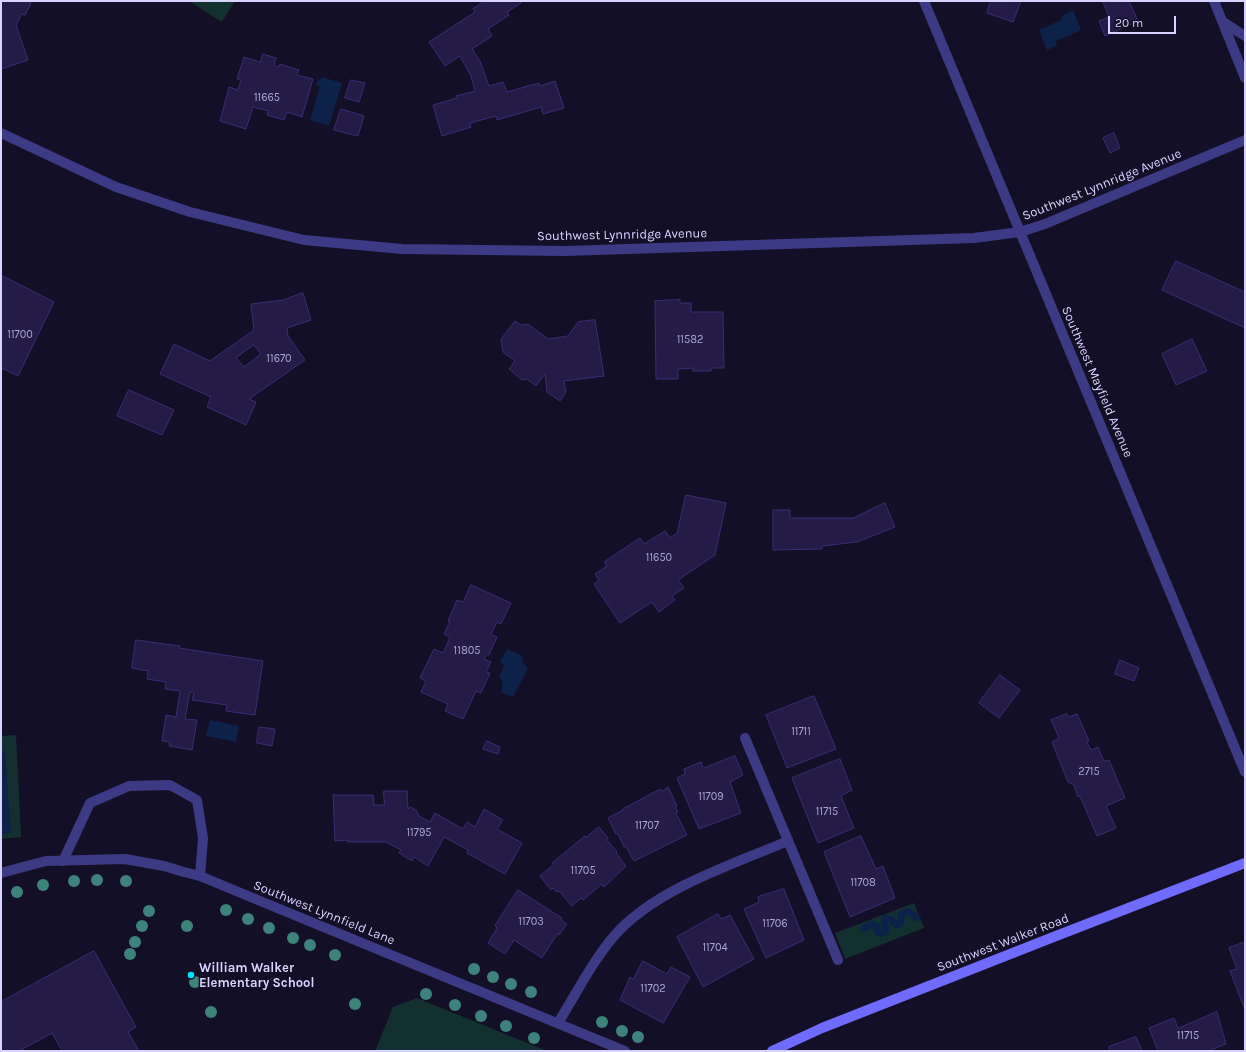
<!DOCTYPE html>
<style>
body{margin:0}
#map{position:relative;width:1246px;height:1052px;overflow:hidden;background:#130f26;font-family:Karla,sans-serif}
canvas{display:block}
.frame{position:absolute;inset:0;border:2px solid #d9d4ff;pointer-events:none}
.scale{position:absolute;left:1108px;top:16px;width:68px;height:18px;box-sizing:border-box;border:2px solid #d9d4ff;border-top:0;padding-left:5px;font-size:12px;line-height:14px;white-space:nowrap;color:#d9d4ff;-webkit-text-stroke:3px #130f26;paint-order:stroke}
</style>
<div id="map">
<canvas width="1246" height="1052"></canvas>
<div class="frame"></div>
<div class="scale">20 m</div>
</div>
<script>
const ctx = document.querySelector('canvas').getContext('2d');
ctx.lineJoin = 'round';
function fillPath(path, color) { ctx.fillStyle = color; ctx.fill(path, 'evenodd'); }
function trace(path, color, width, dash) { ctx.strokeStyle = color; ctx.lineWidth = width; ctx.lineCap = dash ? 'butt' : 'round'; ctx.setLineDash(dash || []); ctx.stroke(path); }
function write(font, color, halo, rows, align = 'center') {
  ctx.font = font + ' Karla,sans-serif'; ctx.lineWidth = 3; ctx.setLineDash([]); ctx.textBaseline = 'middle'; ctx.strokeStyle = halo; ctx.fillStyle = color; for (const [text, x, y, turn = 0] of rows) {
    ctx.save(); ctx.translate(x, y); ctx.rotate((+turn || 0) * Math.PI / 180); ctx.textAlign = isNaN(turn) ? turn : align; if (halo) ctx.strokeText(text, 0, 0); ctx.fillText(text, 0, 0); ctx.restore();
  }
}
fillPath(new Path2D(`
 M191,1H235L222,22L190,2Z
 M16,735L21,837L1,839V736Z
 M914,903L924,928L845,959L835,933Z
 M417,998L547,1051H375L393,1007Z`), '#12302f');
fillPath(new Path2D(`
 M1073,10L1081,30L1056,41L1057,46L1047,50L1039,30L1061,20L1063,15Z
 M322,77L342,83L329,126L310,120L320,86L316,85L317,80L321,81Z
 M507,649L522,656L523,663L528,668L513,697L501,692C503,686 504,681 499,676L504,665L500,662Z
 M210,720L239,726L236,742L206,736Z
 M1,751H5L11,833L1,834Z`), '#0c2248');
trace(new Path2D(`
 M864,928L873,924L877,927V931L881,933L885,932L886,929L884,921L886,918L892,920L894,923L897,925L901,923V915L905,912H909L917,918`), '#0c2248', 7);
const building = new Path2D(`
 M1,1H28L31,3L25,15L22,14L16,25L28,60L1,69Z
 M485,1H519L521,3L507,12L509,15L488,29L492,36L472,49L480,61L489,86L503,82L507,92L539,83L540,86L555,81L564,108L543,114L541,107L497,120L496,116L470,123L471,127L442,136L433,105L457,98L456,96L475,91L471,76L460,56L445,66L429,42L475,12L473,9Z
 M991,1H1021L1013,22L987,13Z
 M1105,1H1129L1138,21L1105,36L1099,21L1109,17L1103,2Z
 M263,54L276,58L274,65L279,67L280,64L299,70L297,75L313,79L302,117L287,112L284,120L267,115L268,111L253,107L246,129L220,121L229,87L238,90L241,80L237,79L244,57L260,62Z
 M351,80L365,83L359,102L345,98Z
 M341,109L364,116L358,136L334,130Z
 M1114,133L1120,148L1110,153L1103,138Z
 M1176,261L1245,292V328L1162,290Z
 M1,275L54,302L18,376L1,368Z
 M303,293L311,320L287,328L288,336L305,360L249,399L256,402L246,425L207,407L211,397L160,374L174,344L210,361L254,330L251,304L283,300ZM254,345L261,354L244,367L236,358Z
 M680,300V303H691V312H723L724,368H711V371H693V368L678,369V379H656L655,301Z
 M595,320L604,376L564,381L566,392L560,401L547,392L545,374L536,386L527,379L522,380L509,369L515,361L503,352L501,339L515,321L521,325L528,324L548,339L568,336L578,322Z
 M1192,339L1207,371L1176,385L1162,354Z
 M129,390L174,410L162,435L117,416Z
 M686,495L726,503L715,555L678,580L684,588L672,596L675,600L659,612L652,602L620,623L594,584L599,580L595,574L607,566L604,562L640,538L644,544L665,531L670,538L677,533Z
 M885,503L895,527L857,542L822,546V549L773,550V510H790V518H853Z
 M471,585L511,603L501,624L497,622L491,634L497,637L489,655L487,654L484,659L491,662L486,672L490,673L481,693L476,691L463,719L445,711L448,704L421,692L426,681L420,678L434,649L443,653L450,638L444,634L450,621H448L457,600L463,602Z
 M136,640L180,646L179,648L263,661L255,715L226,711L227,705L192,700L194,693L190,692L185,719L197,720L192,750L169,746L170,742L162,741L166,715L176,717L180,691L165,689L166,682L147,679L148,671L132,668Z
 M1120,660L1139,668L1134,681L1115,674Z
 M1000,675L1020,690L999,718L979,703Z
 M814,696L836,749L787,768L766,715Z
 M1067,714L1069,717L1077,714L1089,741L1087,742L1091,750L1098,747L1104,761L1109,760L1125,798L1106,806L1116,828L1097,836L1080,796L1078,797L1074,785L1068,782L1052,742L1059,738L1051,720Z
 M259,727L275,729L272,746L257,743Z
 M487,741L500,747L498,754L483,749Z
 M735,756L743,775L730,782L741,813L699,829L677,778L685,774L684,769L701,762L703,768Z
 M840,759L852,790L841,796L854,828L818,843L792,778Z
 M668,787L677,806L675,807L678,812L676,813L687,835L634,861L626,847H624L618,834H616L608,818L623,810V809L660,789L662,791Z
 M384,791H407L408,809L410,807L416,810L419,816L430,822L435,813L463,829L467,822L475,827L484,809L503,820L497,829L522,843L505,874L467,853L468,850L444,837L428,866L414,857L412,861L399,853L401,850L386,842H348V840L335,841L333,795H373L374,805H384Z
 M599,827L608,838L607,840L617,852L616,853L626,866L604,887L602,884L583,900L581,898L572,906L559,891L557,892L553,888L551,890L540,876L554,864L552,863L585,836L586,837Z
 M861,836L876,869L883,866L895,898L850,917L824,852Z
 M784,889L804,940L766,958L744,909L759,902L758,897Z
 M518,890L562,918L561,920L567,924L559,935L558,933L542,958L514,940L505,954L488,943L497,928L495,926Z
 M718,914L721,919L730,915L754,959L703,987L677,937Z
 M1245,942V1010L1230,971L1237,969L1229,948Z
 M94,951L136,1027L128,1032L139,1051H62L52,1033L19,1051H1V1002Z
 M643,961L667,974L671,967L690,977L663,1023L620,1000L630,977L633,979Z
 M1217,1012L1226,1044L1208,1051H1158L1149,1028L1174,1018L1178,1028Z
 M1136,1037L1142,1051H1110L1109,1047Z`);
fillPath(building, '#241b47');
trace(building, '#3b2d73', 1);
trace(new Path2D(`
 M1214,1L1245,78
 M1223,22L1245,36
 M745,738L838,960
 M63,861L90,803L129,786L170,785L197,800L203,838L200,876`), '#3d3a85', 10);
trace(new Path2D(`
 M924,1L1245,772
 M1,133L116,187L190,212L304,240L402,249L565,251L974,238L1020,232L1045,224L1245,140
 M1,873L46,861L125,859L164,866L184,872L200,876L265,903L625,1051
 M558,1023C576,994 592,962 614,936C655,889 731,865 788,841`), '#3d3a85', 10);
trace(new Path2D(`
 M772,1051L822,1028L1056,936L1245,863`), '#6f6bff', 10);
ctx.fillStyle = '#3d827b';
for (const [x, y] of [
 [97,880],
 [74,881],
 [126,881],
 [43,885],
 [17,892],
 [226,910],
 [149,911],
 [248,919],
 [142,926],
 [187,926],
 [269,928],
 [293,938],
 [135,942],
 [310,945],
 [130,954],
 [335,955],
 [474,969],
 [493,977],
 [195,982],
 [511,984],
 [531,992],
 [426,994],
 [355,1004],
 [455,1005],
 [211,1012],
 [481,1016],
 [602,1022],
 [506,1026],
 [622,1031],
 [638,1037],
 [534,1038]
]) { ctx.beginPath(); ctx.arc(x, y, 6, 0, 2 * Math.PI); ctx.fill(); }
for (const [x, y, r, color] of [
 [191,975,4,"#00e5ff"]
]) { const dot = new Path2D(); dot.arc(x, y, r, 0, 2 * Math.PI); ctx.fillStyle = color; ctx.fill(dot); trace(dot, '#130f26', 1.5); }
write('11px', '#aca6d1', null, [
 ["11665",267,98],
 ["11700",20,335],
 ["11582",690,340],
 ["11670",279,359],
 ["11650",659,558],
 ["11805",467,651],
 ["11711",801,732],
 ["2715",1089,772],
 ["11709",711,797],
 ["11715",827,812],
 ["11707",647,826],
 ["11795",419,833],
 ["11705",583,871],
 ["11708",863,883],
 ["11703",531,922],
 ["11706",775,924],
 ["11704",715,948],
 ["11702",653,989],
 ["11715",1188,1036]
]);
write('13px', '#d9d4ff', '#130f26', [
 ["Southwest Lynnridge Avenue",1102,185,-22],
 ["Southwest Lynnridge Avenue",622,235,-1],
 ["Southwest Mayfield Avenue",1097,382,67],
 ["Southwest Lynnfield Lane",324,913,22],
 ["Southwest Walker Road",1003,943,-21]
]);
write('bold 13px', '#d9d4ff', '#130f26', [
 ["William Walker",199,968],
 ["Elementary School",199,983]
], 'left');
</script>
